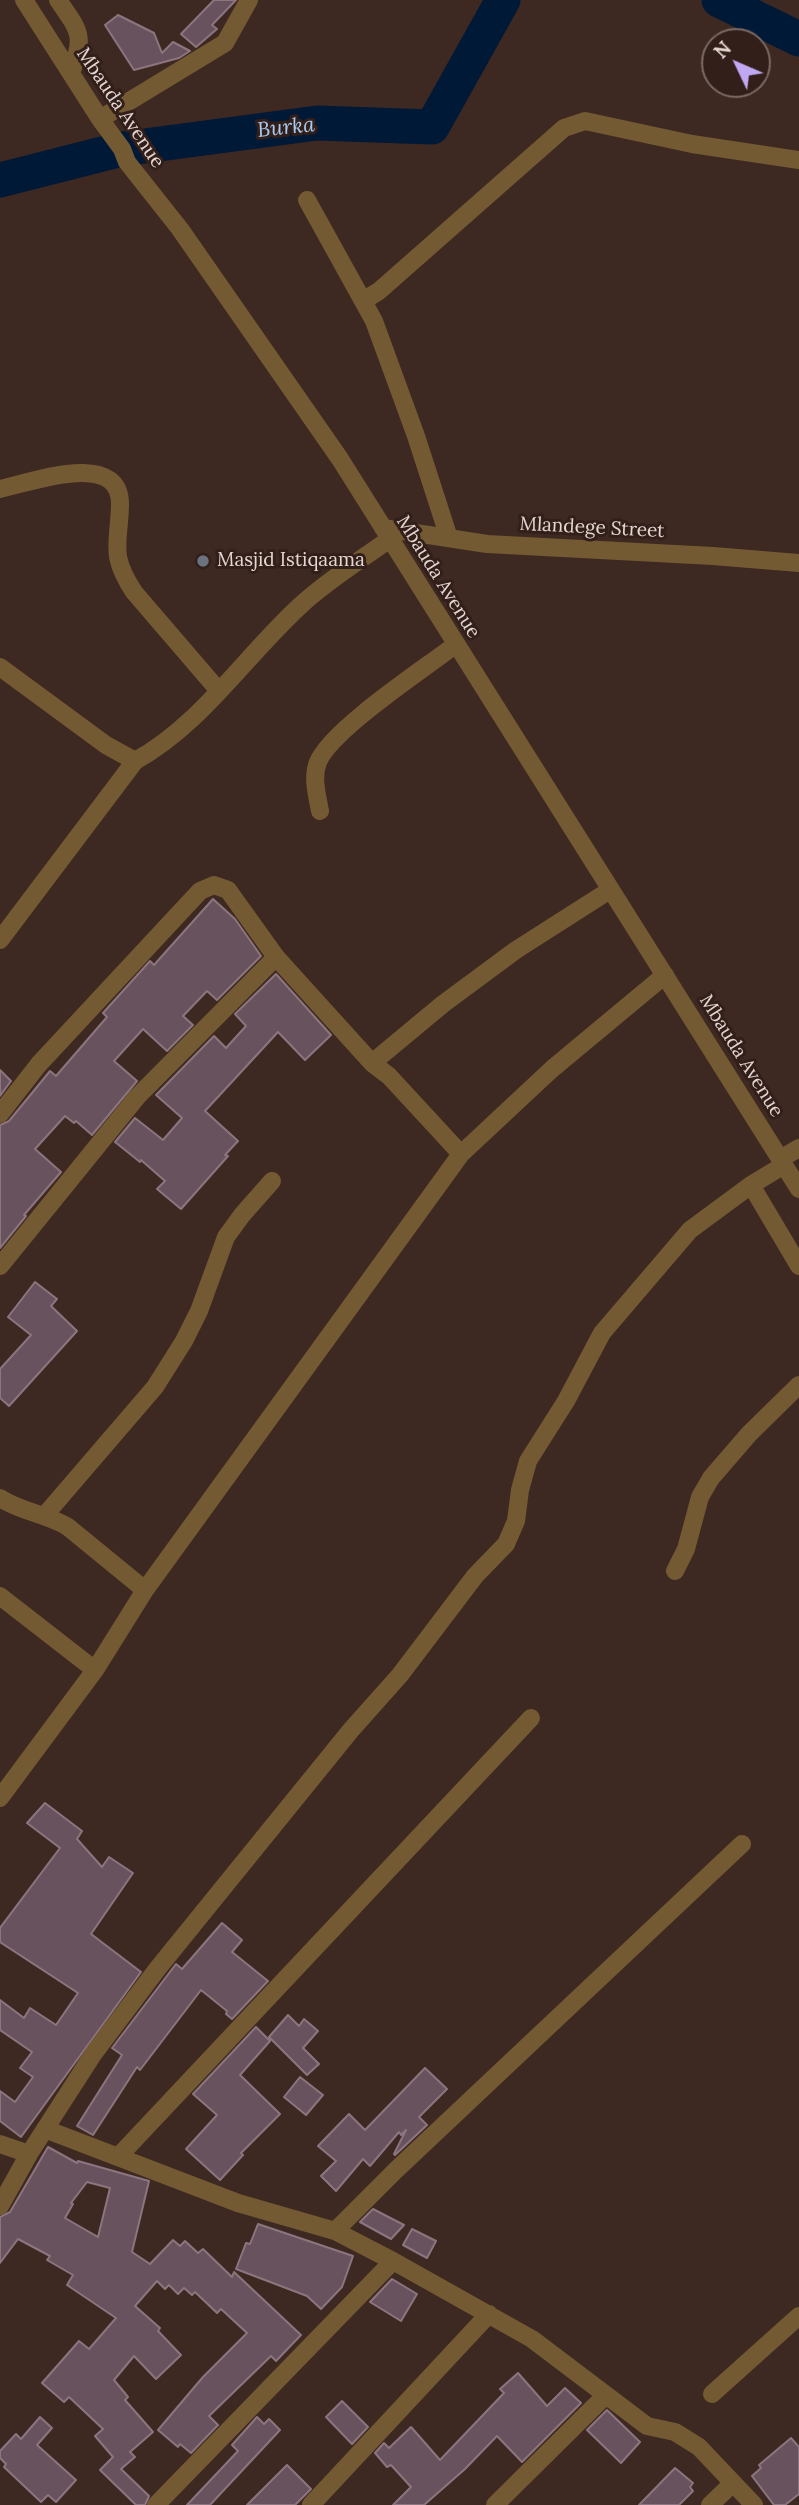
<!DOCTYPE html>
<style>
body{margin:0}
#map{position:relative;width:799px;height:2505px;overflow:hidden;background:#3d2922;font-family:Lora,serif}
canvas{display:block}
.north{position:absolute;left:701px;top:28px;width:70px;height:70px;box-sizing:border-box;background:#331f19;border:2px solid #7a6863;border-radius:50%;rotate:314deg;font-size:19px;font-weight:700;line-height:28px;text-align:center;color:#e4d6d2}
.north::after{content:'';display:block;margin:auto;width:24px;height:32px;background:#c0a8f3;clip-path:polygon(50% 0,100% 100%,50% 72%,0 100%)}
</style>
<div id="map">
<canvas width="799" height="2505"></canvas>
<div class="north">N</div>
</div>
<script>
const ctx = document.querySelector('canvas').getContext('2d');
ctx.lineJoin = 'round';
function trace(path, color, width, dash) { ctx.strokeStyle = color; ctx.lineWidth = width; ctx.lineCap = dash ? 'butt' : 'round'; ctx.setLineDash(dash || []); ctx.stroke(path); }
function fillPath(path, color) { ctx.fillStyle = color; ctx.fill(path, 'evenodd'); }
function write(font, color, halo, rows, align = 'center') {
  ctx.font = font + ' Lora,serif'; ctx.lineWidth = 6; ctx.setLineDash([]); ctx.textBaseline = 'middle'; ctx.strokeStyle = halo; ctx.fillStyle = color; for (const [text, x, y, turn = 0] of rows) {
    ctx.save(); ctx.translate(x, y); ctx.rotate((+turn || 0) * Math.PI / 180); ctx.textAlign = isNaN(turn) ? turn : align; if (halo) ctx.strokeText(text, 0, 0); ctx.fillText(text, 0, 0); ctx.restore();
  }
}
trace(new Path2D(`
 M719,0L799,39
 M0,180L122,149L317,123L432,127L503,0`), '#001937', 35);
const building = new Path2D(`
 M214,0H236L212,25L217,29L196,47L181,34Z
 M118,15L154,33L162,53L173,42L190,51L179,58L134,70L105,25Z
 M213,899L235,919L261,956L217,1000L207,991L183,1016L193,1025L167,1051L143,1029L114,1061L137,1081L92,1135L76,1121L74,1123L65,1116L35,1149L61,1172L24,1215L26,1216L0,1248V1125L9,1121L50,1071L56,1076L107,1017L103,1013L150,961L154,965Z
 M276,974L331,1035L305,1060L278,1032L205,1111L238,1141L225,1155L228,1156L181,1209L157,1189L165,1181L141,1160L140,1162L115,1142L135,1118L163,1140L182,1118L156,1095L214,1036L226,1048L246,1026L235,1014Z
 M0,1070L11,1081L0,1096Z
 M35,1282L57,1299L51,1306L77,1331L9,1406L0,1398V1369L31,1335L8,1317Z
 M45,1803L82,1831L77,1839L102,1867L109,1857L133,1873L91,1934L141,1972L21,2137L0,2121V2091L15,2102L33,2077L20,2068L32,2052L0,2030V2000L24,2018L30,2008L56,2025L78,1993L0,1942V1928L60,1848L27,1823Z
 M222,1923L242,1940L232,1952L268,1981L232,2019L226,2014L227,2011L201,1990L140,2070L137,2067L93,2135L77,2126L122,2055L112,2048L176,1964L182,1969Z
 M288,2015L299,2026L304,2019L318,2031L303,2048L319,2064L307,2075L269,2037Z
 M256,2027L270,2041L240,2075L280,2114L241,2153L243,2155L220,2180L186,2149L217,2115L193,2094Z
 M425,2068L447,2089L419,2117L427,2125L395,2155L394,2154L406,2130L401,2135L399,2132L370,2166L363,2159L336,2191L321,2176L336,2161L318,2146L349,2114L365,2130Z
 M300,2077L323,2095L306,2115L284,2097Z
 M48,2147L77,2163L78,2161L149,2181L132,2252L150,2264L173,2240L180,2246L185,2241L198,2253L203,2249L232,2277L234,2272L301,2335L276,2361L271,2356L209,2416L218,2425L191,2453L180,2444L178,2447L158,2430L203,2377L247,2333L221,2309L217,2313L195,2292L192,2295L184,2288L178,2294L169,2285L165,2289L157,2281L135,2306L160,2328L158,2331L181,2355L156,2379L134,2356L114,2380L128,2397L125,2400L153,2432L130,2452L135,2457L121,2469L149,2496L145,2505H136L100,2470L113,2457L95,2436L103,2429L69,2397L64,2402L42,2383L79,2341L89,2349L116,2318L67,2285L73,2275L47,2260L50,2256L18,2239L0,2263V2217L10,2212ZM87,2182L110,2188L98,2237L65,2218L73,2204L71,2203Z
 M373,2209L404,2225L391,2239L360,2222Z
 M258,2224L353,2256L342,2287L321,2309L307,2296L236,2269L246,2243L250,2244Z
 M412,2229L436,2241L427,2258L403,2245Z
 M392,2279L417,2294L401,2321L370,2302Z
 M518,2373L547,2406L565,2388L581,2403L522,2462L497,2436L465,2469L424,2505H393L411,2487L391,2465L387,2467L375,2453L384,2443L389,2448L411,2427L440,2460L504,2393L500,2389Z
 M342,2401L368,2427L352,2444L326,2417Z
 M607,2410L640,2442L621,2463L587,2430Z
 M40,2417L52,2428L37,2445L76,2480L56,2502L48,2495L41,2502L4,2467L6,2464L0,2458V2451L16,2434L21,2439Z
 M257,2417L264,2424L269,2419L280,2430L210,2505H187L238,2451L232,2445Z
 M791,2438L799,2447V2494L785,2505H774L752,2476L761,2468L759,2465Z
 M287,2465L311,2489L295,2505H247Z
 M675,2468L693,2483L690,2487L693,2491L679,2505H639Z`);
fillPath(building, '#68525d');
trace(building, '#8c757f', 2);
trace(new Path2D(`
 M24,0L100,119L122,149L127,162L180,229L340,459L799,1189
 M58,0C80,32 85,35 71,73
 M100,119L225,43L249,0
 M307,200L374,321L416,436L449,538
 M363,301L379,291L564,128L585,121L692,144L799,160
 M0,489C29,483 121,448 120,505C119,545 109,554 134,592L219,691
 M383,528L487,544L713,556L799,563
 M0,667L106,745L135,761C202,724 245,656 301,605C328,580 361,560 391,538
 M320,811C317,795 312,777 318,762C332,729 424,669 455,645
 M0,940L135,761
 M372,1063L443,1004L516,950L610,890
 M0,1114L39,1064L200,891L214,885L228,890L276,957L372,1063L389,1076L461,1154
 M780,1159L799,1148
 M751,1185L799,1266
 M0,1266L137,1097L276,957
 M0,1498C21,1512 47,1514 68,1527L145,1590
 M45,1515L155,1387L184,1341L199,1311L226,1237L242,1215L272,1181
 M675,1571L686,1549L700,1497L711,1478L749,1434L799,1385
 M0,1596L95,1670
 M0,1798L95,1670L145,1590L461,1154L552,1069L665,975
 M45,2129L238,2203L335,2231L393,2261L532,2339L647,2426L675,2432L699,2447L754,2505
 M0,2144L29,2154
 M118,2157L531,1718
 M0,2206L29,2154L94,2053L158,1968L351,1730L400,1675L475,1576L506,1544L516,1521L520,1490L528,1461L566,1401L602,1333L690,1230L751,1185L784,1165
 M335,2231L396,2170L742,1844
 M712,2394L799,2316
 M156,2505L393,2261
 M311,2505L489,2314
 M495,2505L605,2396
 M710,2505L733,2483`), '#745a32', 18);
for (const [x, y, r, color] of [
 [203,561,7,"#6b7280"]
]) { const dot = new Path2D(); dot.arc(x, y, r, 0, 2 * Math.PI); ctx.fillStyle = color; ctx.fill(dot); trace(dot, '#331f19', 2.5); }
write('19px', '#e4d6d2', '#331f19', [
 ["Mbauda Avenue",120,108,56],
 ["Mlandege Street",592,528,3],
 ["Mbauda Avenue",438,577,58],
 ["Mbauda Avenue",741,1056,58]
]);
write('19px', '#e4d6d2', '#331f19', [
 ["Masjid Istiqaama",217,561]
], 'left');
write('italic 21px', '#a8cbf4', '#331f19', [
 ["Burka",286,128,-6]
]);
</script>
